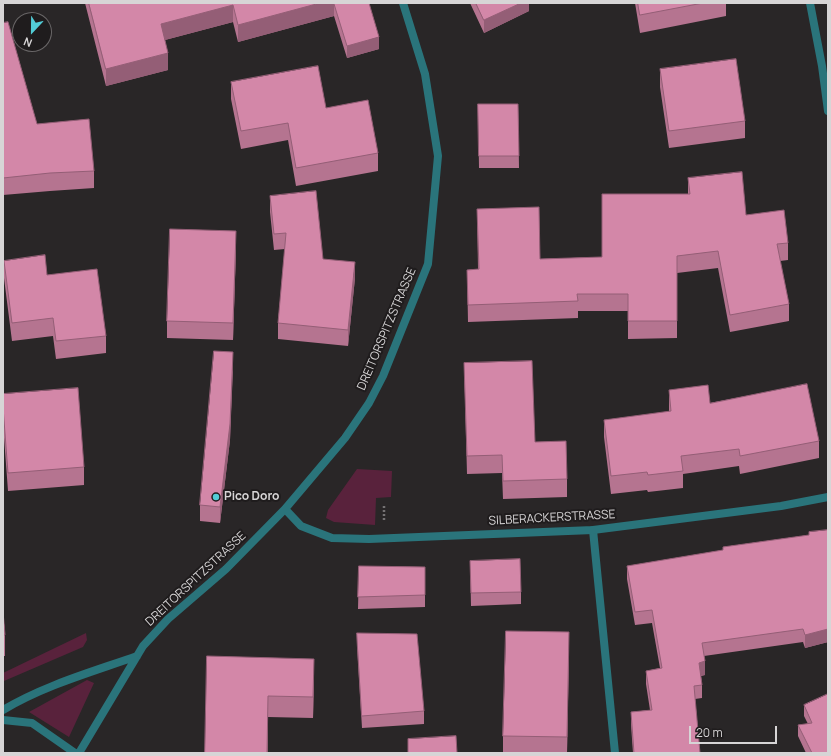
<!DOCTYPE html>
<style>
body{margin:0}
#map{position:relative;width:831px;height:756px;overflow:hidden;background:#292627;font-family:Manrope,sans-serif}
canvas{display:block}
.frame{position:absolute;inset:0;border:4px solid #d7d5d6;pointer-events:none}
.north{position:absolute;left:12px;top:12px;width:40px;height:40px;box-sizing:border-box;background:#1f1c1d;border:1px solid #696667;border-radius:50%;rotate:202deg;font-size:11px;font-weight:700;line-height:16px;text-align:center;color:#d7d5d6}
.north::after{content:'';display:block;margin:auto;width:14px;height:18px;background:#52ccd6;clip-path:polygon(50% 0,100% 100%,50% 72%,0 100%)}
.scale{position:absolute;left:689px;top:726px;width:88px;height:18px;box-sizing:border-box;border:2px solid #d7d5d6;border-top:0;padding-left:5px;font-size:12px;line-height:14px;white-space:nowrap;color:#d7d5d6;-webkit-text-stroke:3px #1f1c1d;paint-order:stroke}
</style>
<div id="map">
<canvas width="831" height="756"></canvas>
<div class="frame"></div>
<div class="north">N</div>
<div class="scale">20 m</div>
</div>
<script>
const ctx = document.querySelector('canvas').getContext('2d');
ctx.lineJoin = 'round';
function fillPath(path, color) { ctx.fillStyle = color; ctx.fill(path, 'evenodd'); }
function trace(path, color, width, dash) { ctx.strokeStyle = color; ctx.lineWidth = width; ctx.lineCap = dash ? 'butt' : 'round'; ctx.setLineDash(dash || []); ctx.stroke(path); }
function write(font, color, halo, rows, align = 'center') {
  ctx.font = font + ' Manrope,sans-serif'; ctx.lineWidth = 4; ctx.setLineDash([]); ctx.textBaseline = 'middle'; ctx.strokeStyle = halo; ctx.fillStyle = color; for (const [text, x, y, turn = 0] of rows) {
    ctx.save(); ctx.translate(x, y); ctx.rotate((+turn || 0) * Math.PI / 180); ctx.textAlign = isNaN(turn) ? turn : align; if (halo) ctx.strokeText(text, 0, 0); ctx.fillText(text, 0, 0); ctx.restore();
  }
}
fillPath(new Path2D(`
 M357,469L392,471L391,497L376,498L375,525L334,522L326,518L328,510Z
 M86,633L87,640L83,647L4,681L3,673Z
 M87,680L94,683L69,737L29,712Z`), '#59223c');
trace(new Path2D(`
 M384,520V504`), '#757273', 2.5, [2, 2]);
trace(new Path2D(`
 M593,530L615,753`), '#2a747b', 8);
trace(new Path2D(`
 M810,3L822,66L828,111
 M285,509L301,526L332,538L369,539L593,530L781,506L828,497
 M3,710C45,685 92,672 137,656
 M3,720L32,723L75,753
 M79,753L143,646L168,619L226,569L285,509L345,438L369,403L383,376L428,264L438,156L425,74L403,3`), '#2a747b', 8);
fillPath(new Path2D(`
 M85,3H334L379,49L347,58L334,16L238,42L233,22L165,40L168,70L106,86Z
 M470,3H529V11L484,33Z
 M635,3H726V16L640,33Z
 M3,23L37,124L94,171V188L50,191L3,195Z
 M660,69L745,121V138L669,148L660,87Z
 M231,82L326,108L378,153V171L296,186L288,140L241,149L231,99Z
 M478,104H518L519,168H479Z
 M688,178L746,215L788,243V260L780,261L789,304V321L730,332L718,268L677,273V338L628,339V311H578V318L468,322L467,270L478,269L477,209L540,259L602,257L688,194Z
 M270,196L323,259L355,278L348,346L278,339V323L285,249L274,250L270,212Z
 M236,249L233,340L167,338V321Z
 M4,261L47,275L106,336V353L56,359L53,336L12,341L4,278Z
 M464,363L567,479V497L503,499L502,473L467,474Z
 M233,368L230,440L220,523L200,521V505Z
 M669,390L710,403L819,441V458L740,474L739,466L683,474V488L648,492L647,490L611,494L604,437V420L669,412Z
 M3,394L84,467V485L8,491L3,424Z
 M828,530V642L805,648L803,642L704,656L705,675L701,676L702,685V698L695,699L700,753H633L631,725V712L650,710L646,684V671L660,668L652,623L635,625L627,579V566L723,550V547L809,535Z
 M470,561L521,592V604L471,606Z
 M359,566L425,567V607L358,609Z
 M3,611L5,635V656H3Z
 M357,633L424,711V724L362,728L357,645Z
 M569,650L567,753H503V736Z
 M207,656L314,680L313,718L268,717V753H205Z
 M804,705L828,753H806L798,736V725L808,724L804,716Z`), '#b57490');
fillPath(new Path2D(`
 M320,3H334V16L238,42V25Z
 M521,3H529V11L484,33V20Z
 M233,5V22L161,41V24Z
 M379,37V49L347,58V46Z
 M168,53V70L106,86V69Z
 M236,231V249L233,340V323Z
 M355,262V278L348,346V330Z
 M233,352L230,440L220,523V507Z
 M828,629V642L805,648V635Z
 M569,632V650L567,753V737Z
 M314,659V680L313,718V697Z
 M705,661V675L699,676V663Z
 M268,696V753H267Z`), '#945e76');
const building = new Path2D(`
 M89,3H320L238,25L233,5L161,24L168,53L106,69Z
 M336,3H369L379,37L347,46L334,4Z
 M476,3H521L484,20Z
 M638,3H703L640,15Z
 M8,22L37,124L89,119L94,171L50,173L3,178V23Z
 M736,59L745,121L669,131L660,69Z
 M318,66L326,108L368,100L378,153L296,168L288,123L241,131L231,82Z
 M478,104H518L519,156H479Z
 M742,172L746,215L784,210L788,243L777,244L789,304L730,315L718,251L677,256V321H628V294H577L578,301L468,305L467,270L479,269L477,209L539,207L540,259L602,257V194H690L688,178Z
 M316,191L323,259L355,262L348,330L278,323L286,233L274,234L270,196Z
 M170,229L236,231L233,323L167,321Z
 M45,255L47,275L97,269L106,336L56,341L53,318L12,323L4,261Z
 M214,351L233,352L230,424L220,507L200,505Z
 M532,361L535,442L566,441L567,479L503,481L502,455L467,456L464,363Z
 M807,384L819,441L740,456L739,449L681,456L683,471L648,475L647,472L611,476L604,420L671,411L669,390L708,385L710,403Z
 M78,388L84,467L8,473L3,407V394Z
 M828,530V629L805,635L803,629L702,643L705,661L699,663L702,685L694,686L700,753H634L631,712L652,710L646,671L662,668L652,610L635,612L627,566L723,550V547L809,535V532Z
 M520,559L521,592L471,593L470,561Z
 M359,566L425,567V595L358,597Z
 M3,611L5,635H3Z
 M506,631L569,632L567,737L503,736Z
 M357,633L417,634L424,711L362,716Z
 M207,656L314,659L313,697L268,696L267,753H205Z
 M828,694V753H812L798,725L812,723L804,705Z
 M456,736L457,753H408V739Z`);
fillPath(building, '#d387a8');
trace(building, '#945e76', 1);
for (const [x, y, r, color] of [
 [216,497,4,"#52ccd6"]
]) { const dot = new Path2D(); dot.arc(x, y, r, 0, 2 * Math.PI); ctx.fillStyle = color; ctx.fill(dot); trace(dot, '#1f1c1d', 1.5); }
write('12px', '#d7d5d6', '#1f1c1d', [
 ["DREITORSPITZSTRASSE",387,329,-67],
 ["SILBERACKERSTRASSE",552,518,-3],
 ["DREITORSPITZSTRASSE",196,579,-43]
]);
write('bold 12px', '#d7d5d6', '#1f1c1d', [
 ["Pico Doro",224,497]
], 'left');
</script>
